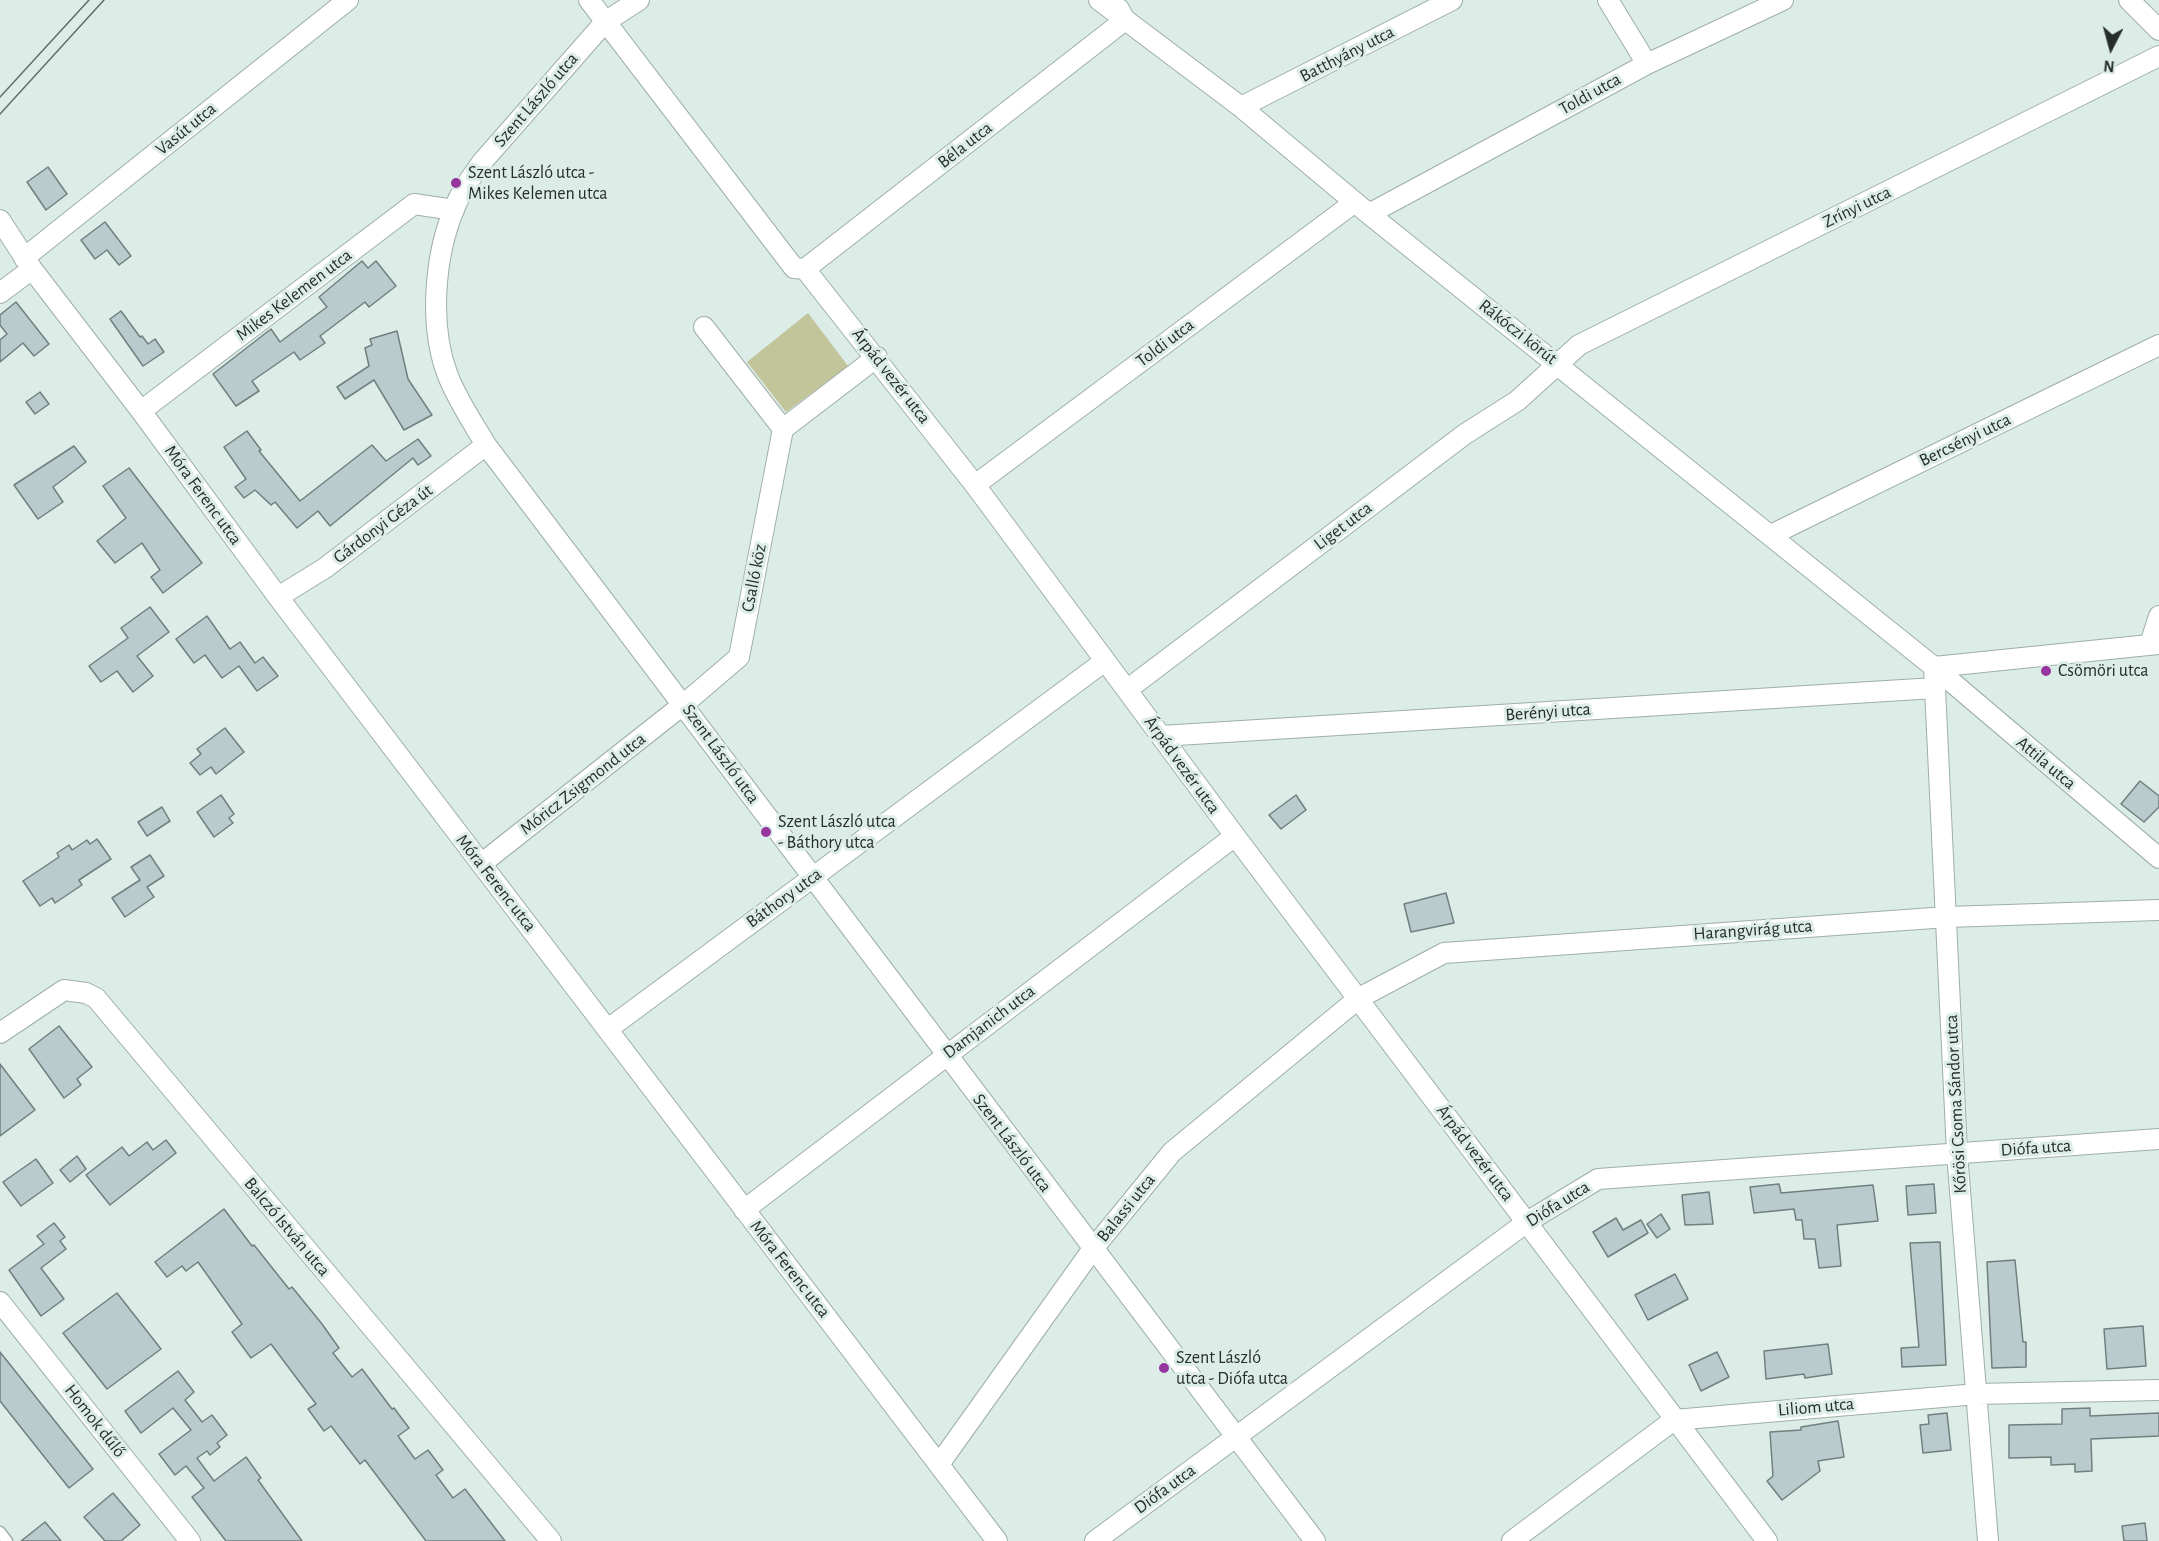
<!DOCTYPE html>
<meta charset="utf-8">
<style>
body{margin:0}
#map{position:relative;width:2159px;height:1541px;overflow:hidden;background:#dcece6;font-family:"Alegreya Sans",sans-serif}
canvas{display:block}
.north{position:absolute;left:2081px;top:18px;width:60px;height:60px;-webkit-text-stroke:4px #dcece6;paint-order:stroke;rotate:186deg;font-size:16px;font-weight:700;line-height:24px;text-align:center;color:#272d2b}
.north::after{content:'';display:block;margin:auto;width:21px;height:27px;background:#272d2b;clip-path:polygon(50% 0,100% 100%,50% 72%,0 100%)}
</style>
<div id="map">
<canvas width="2159" height="1541"></canvas>
<div class="north">N</div>
</div>
<script>
const ctx = document.querySelector('canvas').getContext('2d');
ctx.lineJoin = 'round';
function fillPath(path, color) { ctx.fillStyle = color; ctx.fill(path, 'evenodd'); }
function trace(path, color, width, dash) { ctx.strokeStyle = color; ctx.lineWidth = width; ctx.lineCap = dash ? 'butt' : 'round'; ctx.setLineDash(dash || []); ctx.stroke(path); }
function write(font, color, halo, rows, align = 'center') {
  ctx.font = font + ' "Alegreya Sans",sans-serif'; ctx.lineWidth = 6; ctx.setLineDash([]); ctx.textBaseline = 'middle'; ctx.strokeStyle = halo; ctx.fillStyle = color; for (const [text, x, y, turn = 0] of rows) {
    ctx.save(); ctx.translate(x, y); ctx.rotate((+turn || 0) * Math.PI / 180); ctx.textAlign = isNaN(turn) ? turn : align; if (halo) ctx.strokeText(text, 0, 0); ctx.fillText(text, 0, 0); ctx.restore();
  }
}
fillPath(new Path2D(`
 M808,313L848,366L786,412L747,362Z`), '#c2c499');
const building = new Path2D(`
 M48,167L67,194L46,210L27,182Z
 M105,222L131,256L119,265L107,250L95,259L81,240Z
 M362,261L368,268L376,261L396,286L369,307L365,302L320,336L325,343L300,360L294,352L252,381L259,391L236,406L213,374L271,329L280,342L327,307L319,297Z
 M16,302L49,344L34,356L23,343L0,362V340L7,334L0,325V315Z
 M121,311L140,337L142,336L148,344L155,339L164,352L143,366L110,319Z
 M397,331L408,379L432,415L404,430L374,380L345,399L337,387L369,366L365,348L372,345L370,339Z
 M40,392L49,404L35,414L26,402Z
 M247,431L261,450L259,451L300,501L372,445L386,461L418,439L431,456L418,465L413,458L330,526L318,511L297,528L275,502L271,505L255,490L244,498L235,487L246,479L224,447Z
 M74,446L86,462L53,487L63,502L38,519L14,485Z
 M129,468L202,563L163,593L151,577L160,570L142,543L115,563L97,541L126,518L103,486Z
 M150,607L169,632L137,656L153,676L133,692L117,671L101,682L89,666L128,638L121,628Z
 M207,616L230,649L240,642L255,663L263,657L278,676L257,691L239,666L222,678L205,655L194,663L176,639Z
 M225,728L244,752L216,774L211,767L200,775L190,763L201,754L197,749Z
 M2140,781L2159,796V807L2144,822L2121,804Z
 M221,795L234,814L229,818L233,823L214,837L197,812Z
 M1296,795L1306,810L1281,829L1269,815Z
 M162,807L170,821L147,836L138,822Z
 M97,839L111,859L79,880L82,885L55,903L52,898L40,906L23,881L59,857L57,853L69,845L72,850L87,840L90,844Z
 M150,855L164,876L147,887L154,897L125,917L112,898L140,880L131,867Z
 M1446,893L1454,923L1411,932L1404,904Z
 M59,1026L92,1067L77,1079L81,1085L64,1098L29,1049Z
 M0,1064L35,1110L0,1136Z
 M166,1140L176,1153L110,1205L86,1175L122,1147L129,1156L147,1142L153,1150Z
 M77,1156L86,1169L70,1182L60,1170Z
 M36,1159L53,1183L21,1206L3,1182Z
 M1779,1184L1781,1193L1873,1185L1878,1221L1837,1225L1841,1266L1819,1268L1815,1239H1804L1802,1220H1796L1794,1209L1754,1213L1750,1187Z
 M1934,1184L1936,1213L1908,1215L1906,1186Z
 M1709,1192L1713,1224L1685,1225L1682,1195Z
 M224,1209L252,1246L254,1245L289,1289L292,1287L322,1324L339,1348L333,1353L352,1377L362,1369L392,1409L394,1408L409,1428L398,1436L415,1459L428,1450L443,1470L436,1475L453,1498L465,1489L505,1541H426L365,1460L360,1464L331,1426L324,1431L308,1409L316,1404L271,1344L251,1358L232,1332L242,1324L198,1262L186,1271L182,1266L167,1277L155,1262Z
 M1661,1214L1670,1229L1657,1238L1647,1224Z
 M1616,1218L1623,1230L1641,1220L1648,1233L1608,1257L1593,1232Z
 M54,1223L65,1237L60,1241L66,1249L41,1268L64,1299L41,1316L9,1270L44,1244L37,1236Z
 M1940,1242L1946,1365L1902,1367L1901,1348L1919,1347L1910,1243Z
 M2015,1260L2023,1342H2026V1367L1992,1368L1987,1262Z
 M1675,1274L1688,1299L1648,1320L1635,1295Z
 M117,1293L161,1349L107,1389L63,1333Z
 M2143,1326L2146,1366L2107,1369L2104,1329Z
 M1828,1344L1832,1374L1805,1378L1804,1374L1766,1379L1764,1351Z
 M0,1352L93,1469L69,1488L0,1401Z
 M1717,1352L1729,1377L1701,1391L1689,1365Z
 M178,1371L194,1392L185,1400L202,1422L212,1415L227,1435L217,1443L220,1447L210,1455L207,1451L197,1458L214,1481L246,1457L261,1478L258,1480L302,1541H226L192,1497L204,1488L186,1466L175,1475L159,1454L191,1430L173,1408L141,1433L125,1411Z
 M2090,1408V1416L2159,1413V1436L2091,1439L2092,1471L2075,1472V1464L2051,1465V1457L2009,1458V1425L2062,1424V1409Z
 M1947,1413L1951,1450L1923,1453L1920,1425L1929,1424L1928,1415Z
 M1838,1421L1844,1457L1818,1461L1820,1471L1782,1500L1767,1481L1773,1476L1770,1432L1801,1430V1427Z
 M113,1493L140,1525L121,1541H105L84,1517Z
 M45,1522L61,1541H21Z
 M2145,1523L2147,1541H2124L2122,1526Z`);
fillPath(building, '#b9cbcc');
trace(building, '#708081', 1.5);
const lane = new Path2D(`
 M0,1532L7,1541`);
const street = new Path2D(`
 M589,0L794,268L805,269L975,485L1235,836L1767,1541
 M639,0L605,22L483,161C472,176 461,191 454,209C434,258 429,327 448,376C458,401 473,423 486,445L1315,1541
 M1099,0L1241,107L1369,214L1934,667L2159,858
 M1608,0L1647,64
 M2129,0L2159,30
 M1241,107L1452,0
 M1369,214L1647,64L1783,0
 M0,220L32,269L141,411L278,597L997,1541
 M24,258L348,0
 M805,269L1125,20L1119,9
 M0,293L32,269
 M704,327L783,429
 M141,411L414,204L454,210
 M975,485L1355,202
 M1771,535L2159,345
 M278,597L325,568L486,445
 M2150,644L2159,616
 M1934,667L1957,1153L1988,1541
 M1934,667L2159,644
 M1128,689L1465,434L1517,401L1579,345L2159,56
 M1161,736L1935,688
 M481,864L684,704L739,657L783,429L877,357
 M608,1029L1105,661
 M0,1033L64,990L86,993L96,998L551,1541
 M744,1210L1235,836
 M0,1302L190,1541
 M940,1463L1092,1250L1172,1152L1359,998L1444,953L1947,917L2159,910
 M1095,1541L1527,1222L1598,1179L2159,1139
 M1512,1541L1674,1420L1977,1394L2159,1390`);
trace(lane, '#9eaea8', 13);
trace(street, '#9eaea8', 22);
trace(lane, '#fff', 10);
trace(street, '#fff', 20);
trace(new Path2D(`
 M0,97L89,0
 M0,114L104,0`), '#616a67', 1.5);
for (const [x, y, r, color] of [
 [456,183,6,"#96359d"],
 [2046,671,6,"#96359d"],
 [766,832,6,"#96359d"],
 [1164,1368,6,"#96359d"]
]) { const dot = new Path2D(); dot.arc(x, y, r, 0, 2 * Math.PI); ctx.fillStyle = color; ctx.fill(dot); trace(dot, '#dcece6', 2); }
write('18px', '#272d2b', '#dcece6', [
 ["Batthyány utca",1347,54,-27],
 ["Toldi utca",1590,94,-29],
 ["Szent László utca",536,100,-49],
 ["Vasút utca",186,129,-39],
 ["Béla utca",965,145,-38],
 ["Zrínyi utca",1857,207,-26],
 ["Mikes Kelemen utca",294,295,-37],
 ["Rákóczi körút",1518,332,38],
 ["Toldi utca",1165,343,-37],
 ["Árpád vezér utca",891,376,52],
 ["Bercsényi utca",1965,440,-26],
 ["Móra Ferenc utca",203,495,54],
 ["Gárdonyi Géza út",383,524,-37],
 ["Liget utca",1343,526,-37],
 ["Csalló köz",754,578,-79],
 ["Berényi utca",1548,712,-4],
 ["Szent László utca",721,754,54],
 ["Attila utca",2046,763,40],
 ["Árpád vezér utca",1182,765,54],
 ["Móricz Zsigmond utca",583,784,-38],
 ["Móra Ferenc utca",496,883,52],
 ["Báthory utca",784,898,-36],
 ["Harangvirág utca",1753,930,-4],
 ["Damjanich utca",989,1022,-37],
 ["Kőrösi Csoma Sándor utca",1956,1104,-93],
 ["Szent László utca",1012,1143,53],
 ["Diófa utca",2036,1148,-4],
 ["Árpád vezér utca",1475,1153,53],
 ["Diófa utca",1558,1204,-32],
 ["Balassi utca",1126,1208,-51],
 ["Balczó István utca",287,1227,50],
 ["Móra Ferenc utca",790,1269,52],
 ["Liliom utca",1816,1407,-5],
 ["Homok dűlő",95,1421,52],
 ["Diófa utca",1165,1489,-36]
]);
write('18px', '#272d2b', '#dcece6', [
 ["Szent László utca -",468,173],
 ["Mikes Kelemen utca",468,194],
 ["Csömöri utca",2058,671],
 ["Szent László utca",778,822],
 ["- Báthory utca",778,843],
 ["Szent László",1176,1358],
 ["utca - Diófa utca",1176,1379]
], 'left');
</script>
